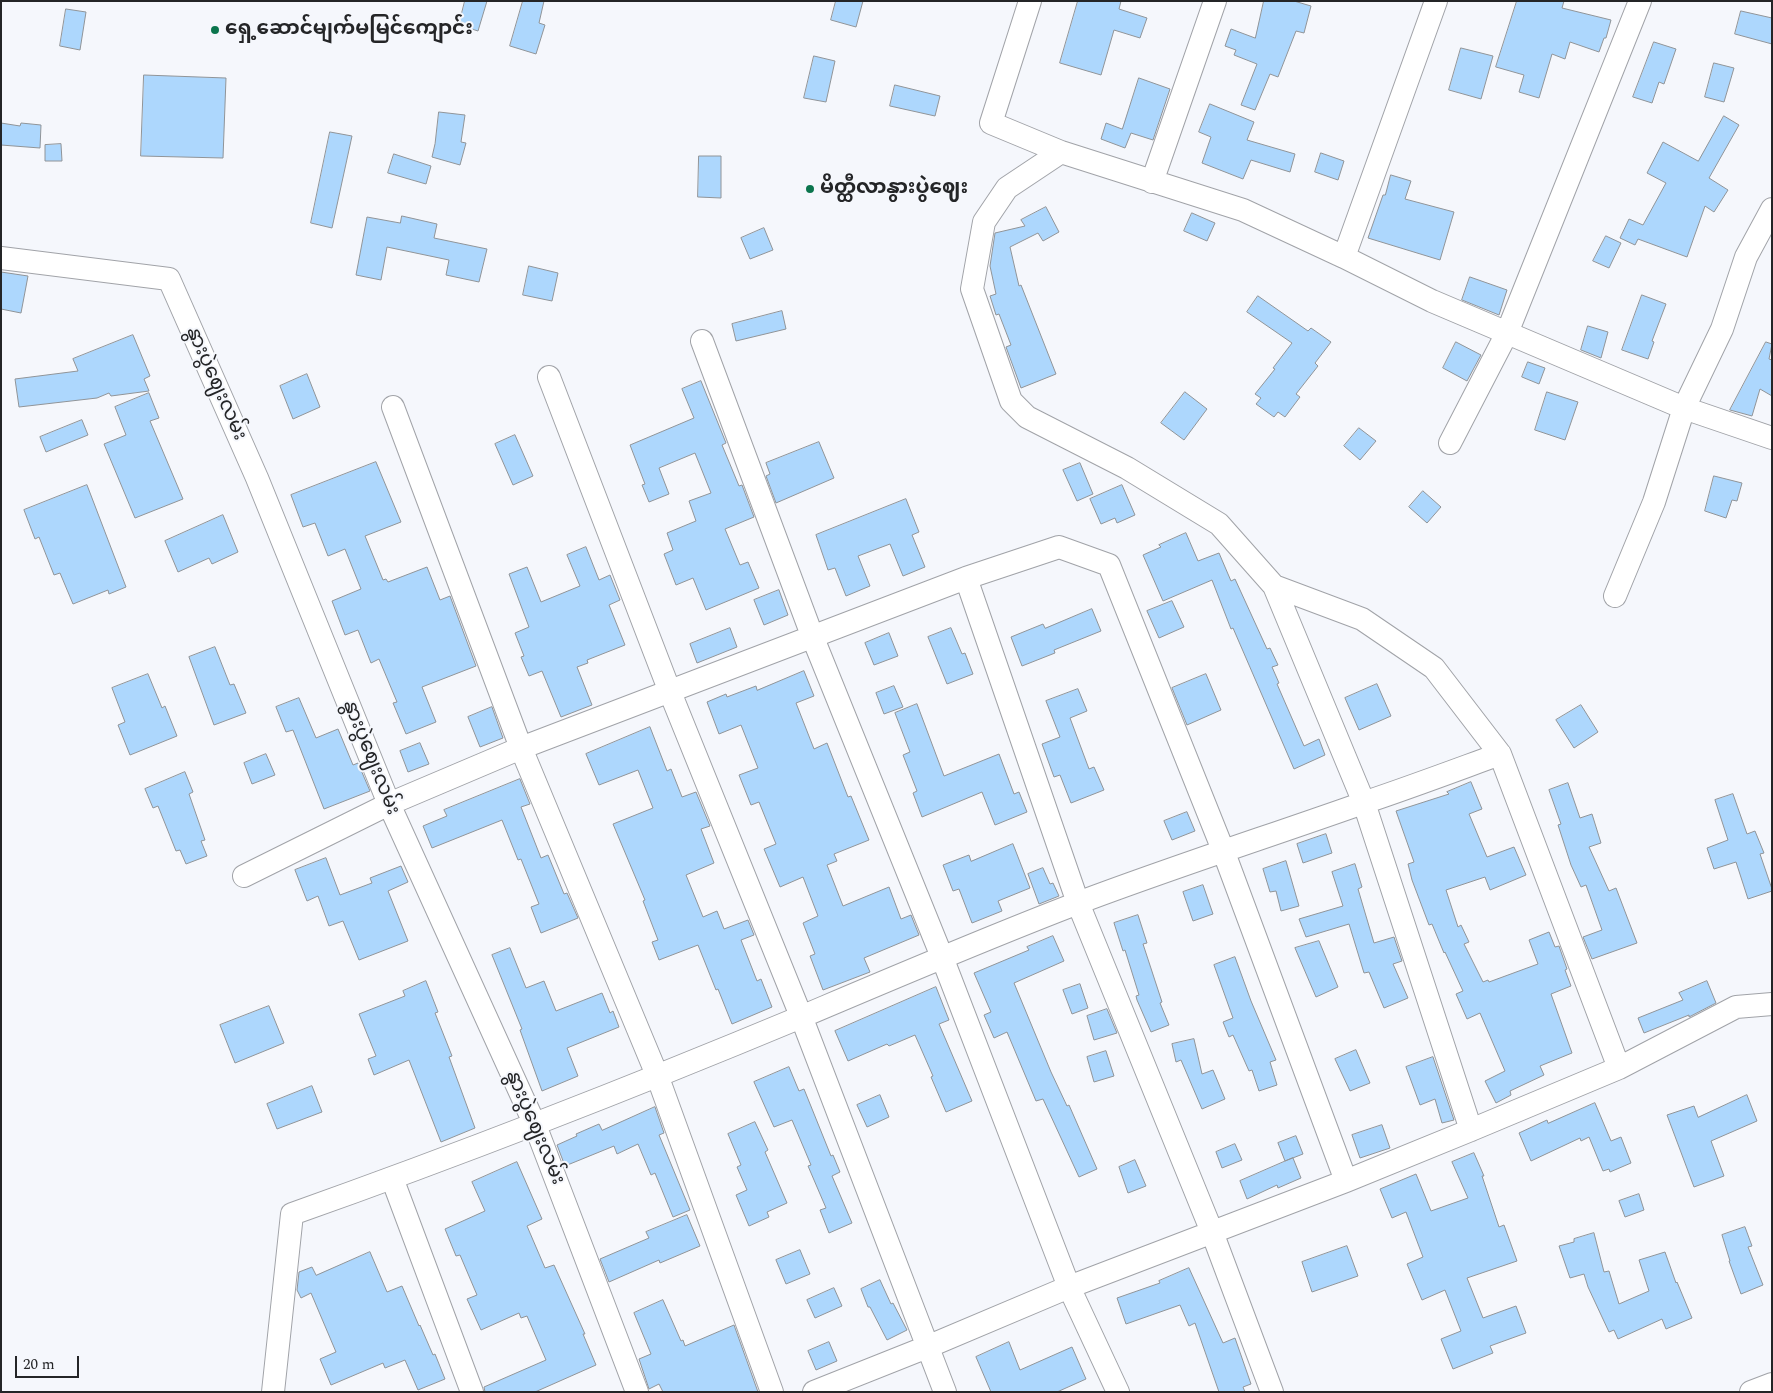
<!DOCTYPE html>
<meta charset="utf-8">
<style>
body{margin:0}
#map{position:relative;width:1773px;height:1393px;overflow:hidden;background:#f5f7fc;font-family:Spectral,serif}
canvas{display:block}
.frame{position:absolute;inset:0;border:2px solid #242527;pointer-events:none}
.scale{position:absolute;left:15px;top:1356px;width:64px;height:22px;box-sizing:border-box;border:2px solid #242527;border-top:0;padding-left:6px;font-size:15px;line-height:18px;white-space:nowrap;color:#242527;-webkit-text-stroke:4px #f5f7fc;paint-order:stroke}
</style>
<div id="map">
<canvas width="1773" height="1393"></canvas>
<div class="frame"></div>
<div class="scale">20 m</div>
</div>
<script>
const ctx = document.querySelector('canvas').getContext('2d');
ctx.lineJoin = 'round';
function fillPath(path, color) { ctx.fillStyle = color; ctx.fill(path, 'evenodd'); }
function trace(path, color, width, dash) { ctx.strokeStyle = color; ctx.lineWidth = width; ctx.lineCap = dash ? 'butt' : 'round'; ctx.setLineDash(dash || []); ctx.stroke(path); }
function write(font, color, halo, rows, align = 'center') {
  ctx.font = font + ' Spectral,"Noto Sans Myanmar",serif'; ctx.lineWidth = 4; ctx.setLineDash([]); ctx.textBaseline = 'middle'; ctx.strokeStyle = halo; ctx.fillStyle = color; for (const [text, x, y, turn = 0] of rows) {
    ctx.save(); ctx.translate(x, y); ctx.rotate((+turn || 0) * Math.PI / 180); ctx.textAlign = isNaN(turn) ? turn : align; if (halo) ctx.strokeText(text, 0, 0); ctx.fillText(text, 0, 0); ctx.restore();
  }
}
const building = new Path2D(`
 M465,1H487L478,31L459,25Z
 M523,1H544L539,23L545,25L536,54L510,46Z
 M836,1H863L856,27L831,20Z
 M1078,1H1121L1119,9L1147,18L1140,38L1114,30L1101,75L1060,63Z
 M1264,1H1294L1311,6L1304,33L1296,31L1278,77L1270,74L1255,110L1241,105L1257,64L1234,55L1236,50L1225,46L1231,29L1255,38Z
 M1517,1H1564L1562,8L1611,20L1606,38H1604L1599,52L1570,42L1565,59L1552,54L1539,98L1519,92L1524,75L1496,67Z
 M66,9L86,12L80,50L60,46Z
 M1741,11L1772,18V44L1735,34Z
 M1654,42L1676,49L1664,84L1659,82L1652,103L1633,97Z
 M1461,48L1493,56L1481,99L1449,90Z
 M814,56L835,61L826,102L804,98Z
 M1714,63L1734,68L1724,102L1705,97Z
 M144,75L226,78L223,158L141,156Z
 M1139,78L1170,89L1153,140L1131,133L1125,148L1101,139L1106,123L1122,129Z
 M895,85L940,96L935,116L890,106Z
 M1210,104L1254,122L1247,140L1295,154L1290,172L1251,160L1243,179L1202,163L1211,137L1199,132Z
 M439,112L465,115L461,142L466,143L460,165L432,157L435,144Z
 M1724,116L1739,125L1709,178L1728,190L1714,212L1705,206L1687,257L1638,239L1635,245L1620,238L1629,219L1643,225L1666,183L1647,173L1663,142L1698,161Z
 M1,123L20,126L21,123L41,125L40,148L1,145Z
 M330,132L352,136L332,228L311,223Z
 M61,144L62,161H45V145Z
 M1321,153L1344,161L1338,180L1315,172Z
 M394,154L431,166L426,184L388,173Z
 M699,156H721V198L698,197Z
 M1391,175L1411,181L1405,199L1454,212L1440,260L1368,238L1383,195H1385Z
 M1046,207L1059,232L1043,241L1038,233L1010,247L1019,286L1021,285L1056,374L1021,388L1006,347L1011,345L999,314L996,315L990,296L996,294L990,266L995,233L1025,226L1021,220Z
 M1192,213L1215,223L1207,241L1184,231Z
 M402,216L437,224L434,238L487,249L479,282L446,275L449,260L387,247L381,280L356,275L367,217L400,223Z
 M764,228L773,250L750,259L741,238Z
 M1606,236L1621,243L1609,268L1593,261Z
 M529,266L558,273L552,301L523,295Z
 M1,272L28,276L21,313L1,309Z
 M1470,277L1507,290L1499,315L1462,300Z
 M1642,295L1666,304L1652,341L1654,342L1648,359L1622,350Z
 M1258,296L1308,331L1311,328L1331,342L1315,363L1318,366L1296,394L1300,397L1285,417L1278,412L1274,417L1256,404L1261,398L1255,394L1275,369L1273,368L1292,343L1247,312Z
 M782,311L786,329L736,341L732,324Z
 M1588,326L1608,332L1601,358L1581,350Z
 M133,335L150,376L144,379L149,391L111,396L109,393L97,398L19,407L15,379L78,371L73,359Z
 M1456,342L1481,355L1467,381L1443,368Z
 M1766,342L1772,344L1769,359L1772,360V396L1760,389L1752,416L1730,410Z
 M1528,362L1545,368L1539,384L1522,377Z
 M307,374L320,407L293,419L280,386Z
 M701,381L726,443L722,445L739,486L742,485L754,517L725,529L740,565L748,562L759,588L706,610L693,578L676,585L664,554L673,550L667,533L696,521L689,501L711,493L695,453L659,468L669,494L649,502L642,485L645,484L630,445L694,418L682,389Z
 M1185,392L1207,409L1184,440L1161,423Z
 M1547,392L1578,402L1565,440L1535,430Z
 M149,393L159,418L150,421L183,499L135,518L104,444L126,435L115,407Z
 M82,420L88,435L46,452L40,437Z
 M1359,428L1376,441L1360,460L1344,446Z
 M515,435L533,476L513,485L495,444Z
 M819,442L834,478L776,503L766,476L770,474L766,463Z
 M376,462L401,522L365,536L383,580L386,579L388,582L427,567L440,600L450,596L476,666L422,687L436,722L406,734L393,703L397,702L379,659L371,663L358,630L345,635L332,601L361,589L345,549L328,556L315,523L303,527L291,495Z
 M1080,463L1093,494L1077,501L1063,470Z
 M1714,476L1742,483L1737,501L1732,500L1726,518L1705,511Z
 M87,485L126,587L109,594L108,590L73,604L60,573L54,575L39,537L35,539L24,510Z
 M1122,485L1135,515L1117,523L1115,518L1101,524L1090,499Z
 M1423,491L1441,507L1427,523L1409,507Z
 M906,499L919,532L912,535L925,567L903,576L890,544L858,556L870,586L846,596L835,568L828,570L816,535Z
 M223,515L238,552L212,564L209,558L178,572L165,541Z
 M1186,533L1198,561L1219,553L1231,581L1235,579L1267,649L1270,648L1278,665L1272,667L1279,683L1277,684L1304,746L1319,739L1325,755L1294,769L1233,628L1231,629L1212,580L1163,601L1143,555L1161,547L1159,545Z
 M586,547L599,580L610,575L620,600L609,605L625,645L587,660L588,663L577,667L592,705L561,717L542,671L529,676L521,657L524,656L515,633L529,627L509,574L527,567L541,602L580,586L567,555Z
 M779,590L788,615L764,625L754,600Z
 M1172,601L1184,627L1159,638L1147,611Z
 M1092,609L1101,631L1054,650L1055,653L1022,666L1011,637L1043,624L1045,628Z
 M730,628L737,647L697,663L690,644Z
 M951,628L962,654L965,653L973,674L947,684L928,637Z
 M889,633L898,656L874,665L865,643Z
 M215,647L230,685L234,684L246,713L214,725L189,657Z
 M804,671L814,696L796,703L814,749L827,743L848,797L851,796L869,840L834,854L837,861L827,865L843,906L889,887L901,919L911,915L919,935L864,958L870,972L823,990L810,956L815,954L803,923L818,916L803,877L780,887L764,849L776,844L759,802L751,805L739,775L758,768L741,725L719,734L707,702L726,694L727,697L756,686L757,690Z
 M148,674L162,708L165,706L177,736L130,755L118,725L125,722L112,688Z
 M1206,674L1221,710L1187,725L1172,688Z
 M1377,684L1391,716L1359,730L1345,698Z
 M894,686L903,707L884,714L876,693Z
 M1078,689L1087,711L1070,718L1089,769L1094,767L1104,790L1071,803L1060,775L1054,777L1042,744L1060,737L1046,701Z
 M299,698L316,738L338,729L353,765L358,763L370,791L324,809L293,730L286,732L276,707Z
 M917,704L944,776L999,754L1014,794L1019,792L1027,812L995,825L982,792L922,817L913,793L917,791L903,755L910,752L895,713Z
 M1581,705L1598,732L1574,748L1556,720Z
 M492,707L503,738L480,747L468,717Z
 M650,727L667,771L671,769L682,797L696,792L710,826L701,829L714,863L686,875L703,917L717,911L724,929L748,920L754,935L741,940L757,981L761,979L772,1007L732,1024L718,989L716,990L698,945L659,960L652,942L658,940L643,901L645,900L613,824L653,808L638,770L599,785L586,754Z
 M420,743L429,764L408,772L400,751Z
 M266,754L275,775L252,784L244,763Z
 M185,772L193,792L189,794L205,840L201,841L207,856L186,864L180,850L176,851L158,806L153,808L145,789Z
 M520,779L530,804L521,807L541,858L548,855L564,894L567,893L578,918L541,933L531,907L539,904L521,859L518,860L502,820L432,848L423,826L447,816L444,810Z
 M1471,782L1482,809L1469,814L1487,857L1514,847L1526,875L1490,890L1485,877L1446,890L1458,927L1461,925L1469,942L1464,944L1483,982L1488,980L1489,982L1538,964L1529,940L1549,932L1555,947L1559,946L1567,969L1565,970L1571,986L1551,994L1572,1053L1540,1066L1544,1075L1510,1091L1511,1095L1496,1103L1485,1081L1505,1071L1480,1013L1467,1019L1456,994L1463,991L1445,952L1444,953L1432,924L1429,925L1412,880L1408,864L1414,862L1396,811L1449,794L1447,792Z
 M1568,783L1580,818L1592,814L1601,843L1589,847L1609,891L1616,888L1637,943L1592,959L1583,937L1602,930L1586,885L1581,887L1571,865L1558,825L1561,824L1549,790Z
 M1733,794L1747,834L1755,831L1764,853L1760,854L1772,889V891L1748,899L1736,862L1714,869L1707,848L1728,840L1715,800Z
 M1187,812L1195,831L1172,840L1164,821Z
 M1326,834L1332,853L1303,863L1297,844Z
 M1013,844L1030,888L998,901L1002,911L972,923L959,889L953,891L943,865L969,855L971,861Z
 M326,858L340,895L372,883L370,878L401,866L408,882L388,891L408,941L359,960L343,921L329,926L318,896L307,901L295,870Z
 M1286,861L1299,906L1281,911L1276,891L1270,892L1263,869Z
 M1355,864L1362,887L1358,889L1374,943L1394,937L1402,961L1393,964L1408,998L1384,1008L1369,972L1364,973L1349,924L1306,937L1299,919L1343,906L1332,872Z
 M1043,868L1050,884L1053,883L1059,896L1039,904L1028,874Z
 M1203,885L1213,914L1193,921L1183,892Z
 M1138,915L1147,943L1143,944L1162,1002L1160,1003L1169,1025L1151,1032L1137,1000L1136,996L1139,995L1125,950L1123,951L1114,923Z
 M1053,936L1064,961L1014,983L1051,1072L1067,1106L1069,1105L1097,1169L1079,1177L1043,1099L1036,1101L1007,1032L994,1038L984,1015L991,1012L974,973L1029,950L1027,947Z
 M1319,941L1338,987L1316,997L1295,948Z
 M510,948L526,988L544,981L556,1011L602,993L610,1013L613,1011L619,1027L567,1048L578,1076L542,1091L520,1030L522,1029L492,955Z
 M1235,957L1251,1001L1276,1060L1270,1062L1277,1085L1259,1091L1252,1070L1249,1071L1233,1035L1229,1037L1223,1022L1233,1018L1214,965Z
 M426,981L438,1012L435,1013L452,1056L449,1057L475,1128L441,1142L409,1060L374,1075L368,1059L376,1056L359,1014L405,996L403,991Z
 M1707,981L1716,1003L1689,1017V1015L1644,1033L1638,1018L1683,1000L1679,993Z
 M1080,984L1088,1008L1072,1014L1063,990Z
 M936,987L949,1020L939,1024L972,1101L946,1112L931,1077L933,1076L915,1035L889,1046L887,1044L848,1061L835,1031Z
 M269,1006L284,1043L235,1063L220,1025Z
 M1107,1009L1117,1033L1094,1040L1087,1016Z
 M1194,1039L1202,1074L1213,1070L1225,1099L1202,1109L1181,1060L1176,1062L1172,1044Z
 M1356,1050L1370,1083L1350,1091L1335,1059Z
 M1106,1051L1114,1076L1094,1082L1087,1057Z
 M1433,1057L1454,1120L1442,1123L1435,1099L1420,1105L1406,1067Z
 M789,1067L799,1091L804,1089L831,1156L833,1155L840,1172L832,1176L852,1223L829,1233L820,1210L826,1208L808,1166L811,1165L792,1120L774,1127L754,1082Z
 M312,1086L322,1112L277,1129L267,1104Z
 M880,1095L889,1117L867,1127L857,1105Z
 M1747,1095L1757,1121L1711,1141L1724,1176L1694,1187L1667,1115L1694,1106L1698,1117Z
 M1595,1103L1611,1141L1621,1137L1631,1163L1610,1172L1609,1169L1603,1171L1589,1137L1581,1141L1580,1138L1531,1161L1519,1133L1547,1120L1548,1123Z
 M655,1107L664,1133L659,1135L690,1210L673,1217L655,1173L651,1175L638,1144L617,1154L614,1146L565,1166L557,1145L577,1136L576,1134L599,1124L602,1130Z
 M755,1122L768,1150L765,1152L787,1203L767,1212L769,1217L749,1226L736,1195L747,1190L737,1167L741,1165L728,1134Z
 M1382,1125L1390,1148L1360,1158L1352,1135Z
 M1296,1136L1303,1154L1285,1161L1278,1143Z
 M1235,1144L1242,1160L1222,1168L1216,1152Z
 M1474,1153L1484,1176H1482L1499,1227L1504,1225L1517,1261L1467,1278L1483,1318L1516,1306L1526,1333L1490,1346L1493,1353L1453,1369L1441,1339L1461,1331L1445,1290L1422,1300L1407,1264L1423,1257L1406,1212L1392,1218L1380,1189L1416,1174L1431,1211L1468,1198L1452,1162Z
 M1293,1158L1301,1178L1278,1188L1277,1185L1247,1199L1240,1181Z
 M1135,1160L1146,1186L1128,1193L1119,1167Z
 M517,1162L542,1219L527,1226L545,1268L554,1265L585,1334H583L596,1365L535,1392H485L484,1387L546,1360L527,1316L521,1318L519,1313L481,1330L467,1299L477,1295L460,1255L456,1256L445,1229L485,1211L472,1182Z
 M1639,1194L1644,1210L1625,1217L1619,1201Z
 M687,1215L700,1246L660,1263L659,1260L609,1282L600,1259L649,1238L646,1232Z
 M1745,1227L1752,1246L1748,1247L1763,1285L1741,1294L1729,1261H1730L1722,1235Z
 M1594,1233L1604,1272L1609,1271L1619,1304L1649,1291L1639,1260L1665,1252L1676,1283L1677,1282L1692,1318L1666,1329L1662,1319L1618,1339L1614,1330L1609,1332L1588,1287L1584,1274L1570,1278L1559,1246L1574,1242V1239Z
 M1347,1246L1358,1276L1312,1292L1302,1262Z
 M800,1250L810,1274L786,1284L776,1260Z
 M370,1252L387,1292L402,1286L419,1326L420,1325L433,1355L435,1354L445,1379L418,1390L405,1360L385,1368L383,1363L331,1385L320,1359L336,1352L311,1293L301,1298L297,1290L299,1272L312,1267L316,1275Z
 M1189,1268L1223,1343L1235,1338L1251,1384L1243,1387L1245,1392H1219L1195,1323L1189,1326L1180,1305L1126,1324L1117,1298L1160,1283L1159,1281Z
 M880,1280L891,1304L893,1303L907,1330L887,1340L870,1307H868L861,1289Z
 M834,1288L842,1306L815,1318L807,1300Z
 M663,1300L681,1341L683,1340L685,1346L734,1325L758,1392H663L659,1384L649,1389L639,1359L651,1354L634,1313Z
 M829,1342L837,1361L816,1370L808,1351Z
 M1009,1342L1020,1370L1072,1347L1086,1379L1057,1392H991L976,1357Z`);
fillPath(building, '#add7fd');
trace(building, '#909498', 1);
const street = new Path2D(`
 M1030,1L991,123L1061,152
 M1152,182L1215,1
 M1344,257L1436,1
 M1,258L169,279L257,478L389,804L535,1125L637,1392
 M702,341L813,638L942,957L1069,1287L1118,1392
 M549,377L670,692L801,1016L945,1392
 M393,407L521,748L657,1075L772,1392
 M1450,443L1507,333L1640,1
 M1274,586L1362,619L1434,668L1500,754L1619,1068
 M1615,596L1654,502L1684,408L1722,329L1746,257L1772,209
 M244,876L389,804L521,748L966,578
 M1471,1130L1364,803L1274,586L1219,524L1127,468L1027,417L1011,401L972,289L984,222L1007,188L1061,152L1243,210L1344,257L1432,301L1684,408L1772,438
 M392,1178L472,1392
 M273,1392L292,1214C464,1153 633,1087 801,1017C893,978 984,939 1078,903C1173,867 1270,836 1366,802C1411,787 1456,770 1500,754
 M814,1392L927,1347L1069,1287L1346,1181L1471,1130L1619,1068L1736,1007L1772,1004
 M1272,1392L1212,1232L1078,903L966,578L1059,547L1109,565L1223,850L1346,1181
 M1751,1392L1772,1384`);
trace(street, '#a1a3a8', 24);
trace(street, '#fff', 22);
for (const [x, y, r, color] of [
 [215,30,5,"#0b754d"],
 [810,189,5,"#0b754d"]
]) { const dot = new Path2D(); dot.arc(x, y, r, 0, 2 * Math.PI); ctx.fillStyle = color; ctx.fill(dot); trace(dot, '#f5f7fc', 2); }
write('bold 20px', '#242527', '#f5f7fc', [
 ["ရှေ့ဆောင်မျက်မမြင်ကျောင်း",225,30],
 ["မိတ္ထီလာနွားပွဲဈေး",820,189]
], 'left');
write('20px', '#242527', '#f5f7fc', [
 ["နွားပွဲဈေးလမ်း",215,384,66],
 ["နွားပွဲဈေးလမ်း",370,758,68],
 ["နွားပွဲဈေးလမ်း",534,1128,67]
]);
</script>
